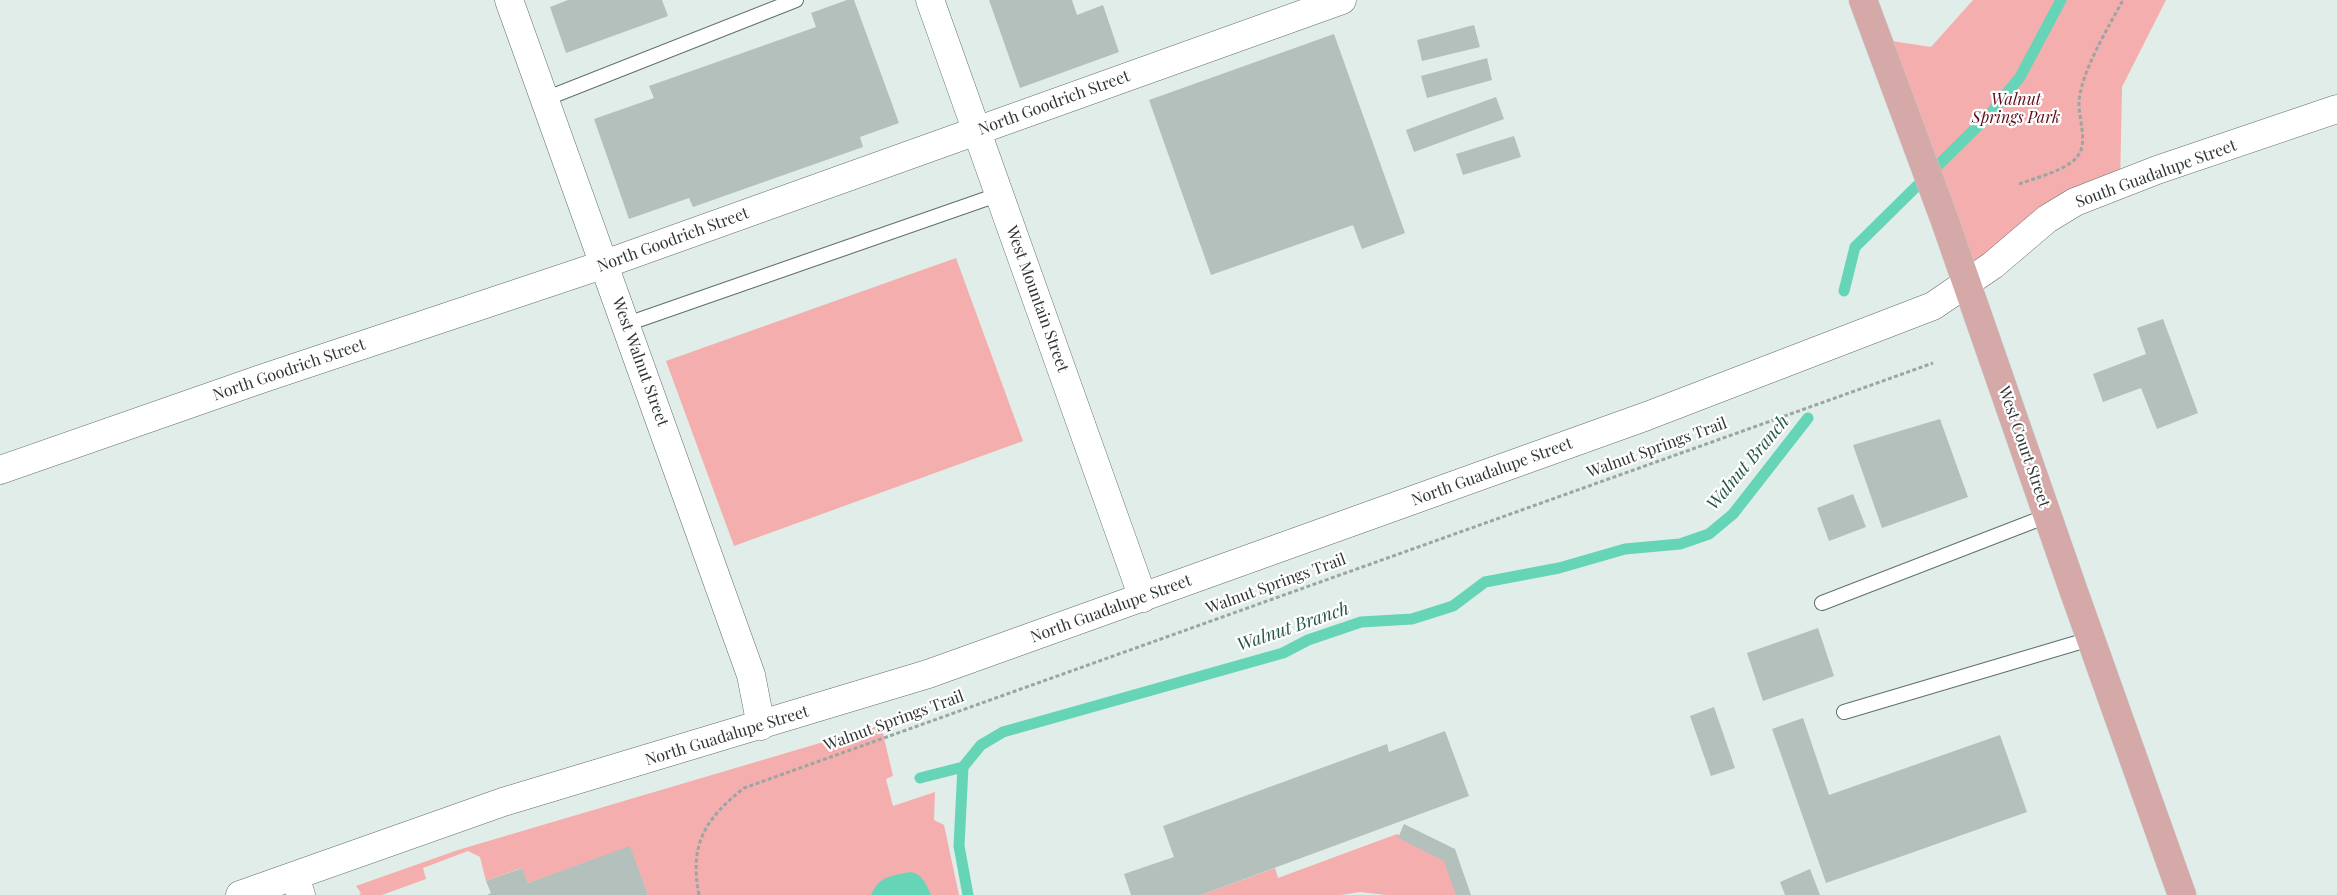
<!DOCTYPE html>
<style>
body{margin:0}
canvas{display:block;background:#e0ede8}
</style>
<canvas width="2337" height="895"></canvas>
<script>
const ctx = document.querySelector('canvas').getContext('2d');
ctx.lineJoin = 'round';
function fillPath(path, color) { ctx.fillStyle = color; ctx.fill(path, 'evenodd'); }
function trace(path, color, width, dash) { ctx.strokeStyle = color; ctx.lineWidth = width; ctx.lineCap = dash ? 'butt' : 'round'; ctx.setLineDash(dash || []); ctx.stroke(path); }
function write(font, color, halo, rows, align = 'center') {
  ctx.font = font + ' "Playfair Display",serif'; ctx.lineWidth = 4.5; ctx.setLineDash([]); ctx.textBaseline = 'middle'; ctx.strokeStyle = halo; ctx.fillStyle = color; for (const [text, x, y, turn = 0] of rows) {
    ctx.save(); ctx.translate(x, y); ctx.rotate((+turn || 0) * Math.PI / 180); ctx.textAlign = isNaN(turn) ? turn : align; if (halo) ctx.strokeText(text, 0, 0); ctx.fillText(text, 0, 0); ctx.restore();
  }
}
fillPath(new Path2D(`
 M1973,0H2166L2122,87L2120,185L1967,284L1879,39L1931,47Z
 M956,258L1023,441L734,546L666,361Z
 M881,725L893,776L886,779L893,806L935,792L934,820L944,825L959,895H648L630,847L528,883L521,868L486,881L480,857L468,851L423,868L426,879L382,895H359L361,893L356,886L458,850Z
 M1397,834L1449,858L1461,895H1386L1360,892L1341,895H1201L1275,868L1278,878Z`), '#f5aeae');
fillPath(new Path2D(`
 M910,872C923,874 926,884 931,895H871C879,876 891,876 910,872Z`), '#66d4b7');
trace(new Path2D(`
 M1844,291L1855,247L1990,114L2020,77L2061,0
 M920,778L963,767
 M968,895L959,846L963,767L981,745L1003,732L1283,653L1308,640L1361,622L1412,619L1453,606L1485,582L1559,568L1625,549L1680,544L1709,534L1733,514L1808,418`), '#66d4b7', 11);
fillPath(new Path2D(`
 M568,0H662L668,16L566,53L550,7Z
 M847,0H854L899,123L860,137L863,147L693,207L689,198L629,219L594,119L654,98L649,86L816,27L811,13Z
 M989,0H1072L1077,15L1103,5L1119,52L1020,88Z
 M1474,25L1480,47L1422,61L1417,40Z
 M1334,34L1405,233L1362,249L1353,225L1211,275L1149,100Z
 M1487,58L1492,80L1427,98L1421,76Z
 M1496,97L1504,119L1414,152L1406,130Z
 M1514,136L1521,157L1463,175L1456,154Z
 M2163,319L2198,413L2157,429L2141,388L2103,402L2093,374L2146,354L2137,328Z
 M1940,419L1968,497L1882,528L1853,445Z
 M1853,494L1866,527L1829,541L1817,508Z
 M1818,628L1834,676L1763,701L1747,653Z
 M1714,707L1735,768L1711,776L1690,716Z
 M1803,718L1829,795L2000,735L2027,812L1826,883L1772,729Z
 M1445,731L1469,796L1201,895H1131L1124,874L1174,857L1163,826L1387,744L1389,752Z
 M1404,824L1455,849L1471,895H1456L1444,861L1398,838Z
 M630,846L648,895H487L491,893L486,881L522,868L528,883Z
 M1810,869L1820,895H1785L1780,882Z`), '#b3c0bb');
const service = new Path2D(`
 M545,99L796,0
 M627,324L1000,194
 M1822,603L2047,516
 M1844,712L2090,639`);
const minor = new Path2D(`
 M509,0L751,675L761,726
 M0,470L261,379L605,264L1342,0
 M295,876L301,895`);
const tertiary = new Path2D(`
 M930,0L1143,598
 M240,895L503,802L928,674L1647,416L1933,306L1993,265L2047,219L2075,202L2157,170L2337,109`);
const primary = new Path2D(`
 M1863,0L1945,221L2074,592L2182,895`);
trace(service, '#626e6a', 16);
trace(minor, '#626e6a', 29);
trace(tertiary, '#626e6a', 29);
trace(primary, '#c9caca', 29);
trace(new Path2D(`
 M2019,184C2035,178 2067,170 2077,157C2089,143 2078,119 2079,101C2082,70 2108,28 2123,0
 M699,895C689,844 705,819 744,788L1933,363`), '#9ba5a2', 3, [4, 2.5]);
trace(service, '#fff', 14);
trace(minor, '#fff', 28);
trace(tertiary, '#fff', 28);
trace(primary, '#d6a9a9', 28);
write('italic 16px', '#5d0b18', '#fff', [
 ["Walnut",2016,100],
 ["Springs Park",2016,118]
]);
write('16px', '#303533', '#fff', [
 ["North Goodrich Street",1054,103,-20],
 ["South Guadalupe Street",2156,174,-20],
 ["North Goodrich Street",673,240,-20],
 ["West Mountain Street",1037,299,70],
 ["West Walnut Street",640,362,70],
 ["North Goodrich Street",289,370,-19],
 ["West Court Street",2024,447,71],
 ["Walnut Springs Trail",1657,448,-20],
 ["North Guadalupe Street",1492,472,-20],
 ["Walnut Springs Trail",1276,584,-20],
 ["North Guadalupe Street",1111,609,-20],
 ["Walnut Springs Trail",894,721,-20],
 ["North Guadalupe Street",727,736,-17]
]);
write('italic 18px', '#27574a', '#fff', [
 ["Walnut Branch",1748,463,-50],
 ["Walnut Branch",1293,627,-19]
]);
</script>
